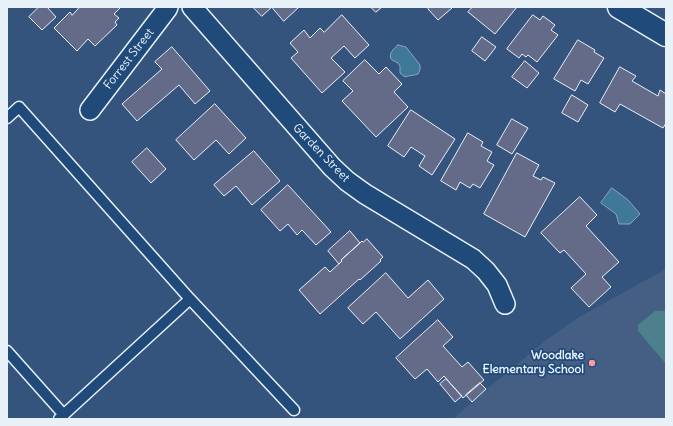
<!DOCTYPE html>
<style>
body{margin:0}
#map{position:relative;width:673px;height:426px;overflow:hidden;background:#34547e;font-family:Delius,sans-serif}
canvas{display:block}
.frame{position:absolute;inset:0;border:8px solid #e8f1f8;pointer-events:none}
</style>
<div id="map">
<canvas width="673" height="426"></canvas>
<div class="frame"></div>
</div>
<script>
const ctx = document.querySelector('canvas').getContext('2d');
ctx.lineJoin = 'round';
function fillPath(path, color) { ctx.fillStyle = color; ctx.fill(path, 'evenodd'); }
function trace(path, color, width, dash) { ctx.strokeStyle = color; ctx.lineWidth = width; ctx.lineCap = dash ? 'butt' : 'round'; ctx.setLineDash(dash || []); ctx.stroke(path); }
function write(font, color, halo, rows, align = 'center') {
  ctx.font = font + ' Delius,sans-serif'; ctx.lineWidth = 3.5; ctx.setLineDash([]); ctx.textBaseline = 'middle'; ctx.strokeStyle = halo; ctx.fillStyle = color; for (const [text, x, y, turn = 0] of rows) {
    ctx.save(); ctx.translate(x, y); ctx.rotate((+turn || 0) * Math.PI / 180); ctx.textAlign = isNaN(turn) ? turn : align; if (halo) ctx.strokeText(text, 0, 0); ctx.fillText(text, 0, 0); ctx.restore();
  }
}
fillPath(new Path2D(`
 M666,269V419H453L487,389L549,338L579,317Z`), '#455e83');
fillPath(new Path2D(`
 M655,311H666V364L638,331V325Z`), '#4d808d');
const water = new Path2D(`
 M398,45L406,47L420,65V70L418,74C413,76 409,75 405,77L400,73V66L398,63C396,62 394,61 392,60C387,55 394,48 398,45Z
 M612,188L628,200L640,214L630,224H619L616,214L601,203Z`);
fillPath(water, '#3f7898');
trace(water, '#83a8be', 1);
const building = new Path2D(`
 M39,7H47L56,17L42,30L29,17Z
 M80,7H121L114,14L119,18L115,22L117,25L95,46L88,39L77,51L54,28L70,12L72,15Z
 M253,7H272L262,16Z
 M272,7H299L284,21Z
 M371,7H382L376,12Z
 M430,7H451L452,8L438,20L428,9Z
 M473,7H517L495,34L468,12Z
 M342,15L369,45L355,58L344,46L331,58L345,72L322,93L291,58L298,52L290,43L304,30L310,38L320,28L324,32Z
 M533,15L540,20L543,16L555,25L551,30L558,35L537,62L528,55L526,57L522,54L519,58L507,49Z
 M482,37L496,47L485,61L472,51Z
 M578,40L595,50L594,52L604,58L588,84L581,80L575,91L554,79Z
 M172,47L210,91L195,104L179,85L137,121L122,104L162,69L155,62Z
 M365,60L379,74L386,67L402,84L394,92L408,107L376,137L342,101L353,91L343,81Z
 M525,61L539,73L527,88L512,77Z
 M620,67L636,76L632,81L658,96L660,90L666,94V123L663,128L620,104L615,112L600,103Z
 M572,95L588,105L578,122L562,113Z
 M215,104L246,138L229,154L216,140L194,160L176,140Z
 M411,110L455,139L432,175L419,166L425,156L411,147L404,157L388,146Z
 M512,119L528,128L512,154L497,145Z
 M468,133L483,142L481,146L492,152L487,161L494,165L480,188L473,184L470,188L460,182L456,190L441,181Z
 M147,148L166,169L151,183L132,162Z
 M254,151L280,181L252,205L236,186L224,196L214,185Z
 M517,153L539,165L533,176L541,180L543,177L555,183L525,237L484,214Z
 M288,185L331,232L316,245L302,230L297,235L288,224L280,231L261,210Z
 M580,197L597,215L586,226L619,262L602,277L611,287L589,307L571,288L586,274L564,250L560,253L541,233Z
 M350,231L360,243L341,260L342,261L339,264L328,251Z
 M367,239L383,257L380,260L381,261L360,280L359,279L320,314L299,290L325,267L330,272L342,261L341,260L362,241L363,242Z
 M386,273L408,298L428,280L444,299L400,339L376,312L363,324L348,308Z
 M438,320L453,337L443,346L462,367L468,362L484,380L463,398L444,376L438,382L427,369L415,379L396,358Z
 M446,379L462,396L455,402L440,384Z
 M480,383L486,389L472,402L466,395Z`);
fillPath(building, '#646b89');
trace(building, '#e8f1f8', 1);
const lane = new Path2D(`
 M7,118L19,107L190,299
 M7,351L64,415
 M59,419L190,299L294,410`);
const street = new Path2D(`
 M192,7L332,167L347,181L365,194L473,259L486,271L497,285L505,304
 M90,110L167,9L168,7`);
const secondary = new Path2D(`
 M619,7L666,35`);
trace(lane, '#e8f1f8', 13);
trace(street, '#e8f1f8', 22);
trace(secondary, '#e8f1f8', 25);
trace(lane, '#1f4a7a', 10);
trace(street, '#1f4a7a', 19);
trace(secondary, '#1f4a7a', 22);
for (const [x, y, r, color] of [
 [592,363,4,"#ff9aa2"]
]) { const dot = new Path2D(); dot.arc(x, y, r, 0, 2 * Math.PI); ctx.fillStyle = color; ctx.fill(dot); trace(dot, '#1f4a7a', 1.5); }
write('12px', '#e8f1f8', '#1f4a7a', [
 ["Forrest Street",129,59,-52],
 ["Garden Street",321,153,46]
]);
write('bold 12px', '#e8f1f8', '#1f4a7a', [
 ["Woodlake",584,356],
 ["Elementary School",584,370]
], 'right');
</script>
